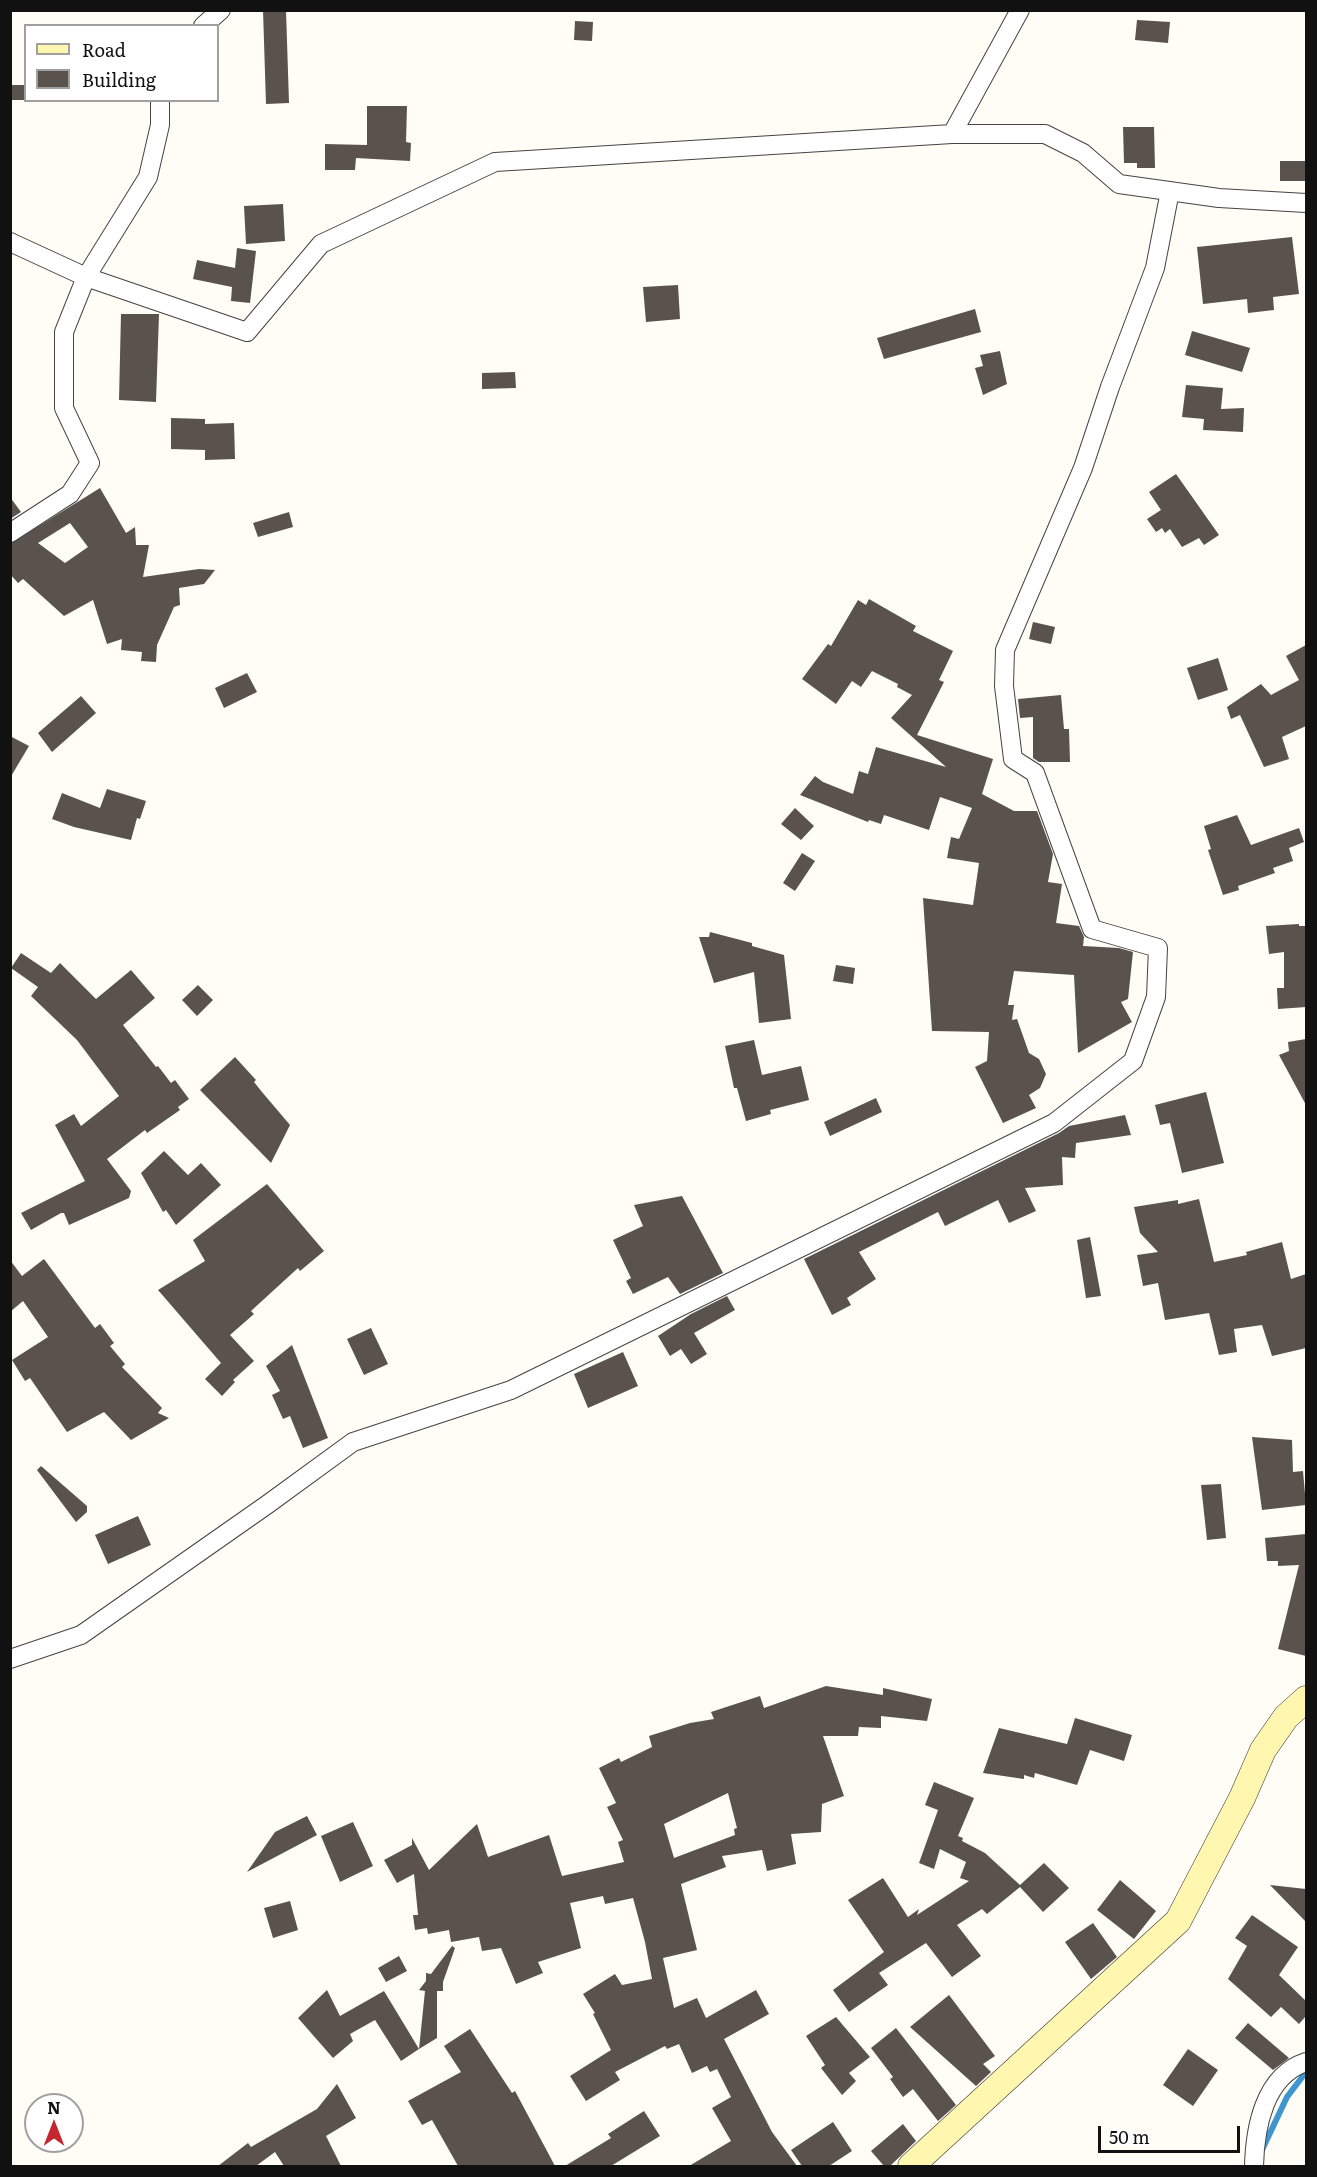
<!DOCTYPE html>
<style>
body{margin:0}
#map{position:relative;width:1317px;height:2177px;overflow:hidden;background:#fffdf5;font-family:Literata,serif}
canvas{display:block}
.frame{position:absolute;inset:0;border:12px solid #111;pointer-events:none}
.legend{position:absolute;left:24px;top:24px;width:195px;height:78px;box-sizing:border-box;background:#fff;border:2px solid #a0a0a0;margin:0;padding:8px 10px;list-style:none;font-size:18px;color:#111}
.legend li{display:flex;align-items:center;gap:12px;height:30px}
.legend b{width:30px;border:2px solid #a0a0a0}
.north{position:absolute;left:24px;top:2093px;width:60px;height:60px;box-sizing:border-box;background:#fff;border:2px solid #a0a0a0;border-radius:50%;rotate:0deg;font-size:16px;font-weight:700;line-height:24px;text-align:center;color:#111}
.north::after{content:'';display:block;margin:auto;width:21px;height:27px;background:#c4262e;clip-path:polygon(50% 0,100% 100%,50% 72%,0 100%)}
.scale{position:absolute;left:1098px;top:2126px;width:142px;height:27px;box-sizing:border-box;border:3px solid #111;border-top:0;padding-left:8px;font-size:18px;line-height:21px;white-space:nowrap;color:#111;-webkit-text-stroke:4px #fff;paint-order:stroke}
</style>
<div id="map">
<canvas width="1317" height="2177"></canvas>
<div class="frame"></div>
<ul class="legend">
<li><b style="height:8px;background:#fff6b0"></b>Road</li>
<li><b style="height:16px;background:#5a524d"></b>Building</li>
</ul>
<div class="north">N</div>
<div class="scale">50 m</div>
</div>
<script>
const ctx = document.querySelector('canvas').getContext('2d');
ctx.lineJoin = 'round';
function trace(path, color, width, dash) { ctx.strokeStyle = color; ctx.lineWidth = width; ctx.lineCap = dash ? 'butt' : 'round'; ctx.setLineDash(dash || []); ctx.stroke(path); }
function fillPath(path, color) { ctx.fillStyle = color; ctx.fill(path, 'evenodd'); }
trace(new Path2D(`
 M1261,2152L1287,2097L1306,2072`), '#3f96cf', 6);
fillPath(new Path2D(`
 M263,10H286L289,103L266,104Z
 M1137,20L1170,22L1168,43L1135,40Z
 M575,21L593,22L592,41L574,40Z
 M10,85H26V100H10Z
 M367,106H407L406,142L411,143L410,161L356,158L355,170H325V144L367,145Z
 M1123,127H1154L1155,168H1137V163H1124Z
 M1280,161H1306V181H1280Z
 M283,204L285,241L246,244L244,206Z
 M1292,237L1299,294L1273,297L1274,310L1248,313L1247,299L1203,304L1197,247Z
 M237,248L256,251L250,303L231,301L232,287L193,279L197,260L235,268Z
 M678,285L680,319L646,322L643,287Z
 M975,309L981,332L884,359L877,338Z
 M121,314H159L156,402L119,400Z
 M1192,331L1250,348L1242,372L1185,355Z
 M1000,351L1007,384L983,395L975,368L983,366L980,355Z
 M515,372L516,388L482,389V373Z
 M1186,385L1223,388L1221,409L1244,408L1243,432L1203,430L1204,419L1182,417Z
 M171,418L205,419V424L234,423L235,459L205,460V450L171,449Z
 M1176,474L1219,535L1204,545L1199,538L1182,547L1170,529L1165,533L1162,528L1156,532L1147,519L1161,510L1149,492Z
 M100,488L126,533L135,527L136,545H149L143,577L199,569L215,570L204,584L179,588L180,605L174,607L157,645L156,662L141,661L142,652L121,650L122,639L107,644L93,600L64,616L23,579L18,583L10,574V544ZM70,523L88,547L65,563L38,543Z
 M10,497L21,512L10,519Z
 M289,512L293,527L258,537L253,523Z
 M869,599L916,626L913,631L953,651L939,680L944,682L917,735L993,759L982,794L1014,811H1037L1053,854L1048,882L1062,884L1056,923L1079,926L1084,937L1083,946L1119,948L1133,952L1128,999L1121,1002L1132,1022L1078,1053L1074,975L1014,971L1008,1005H1014L1012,1020L1017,1019L1029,1053L1039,1059L1046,1074L1040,1088L1029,1095L1036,1108L1003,1123L975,1067L987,1061L989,1032L932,1031L923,898L973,905L979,863L947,858L951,837L959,839L972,808L940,797L929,830L884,815L881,824L869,820L868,822L800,795L815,776L823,782L853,794L859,771L868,774L876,747L946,767L891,718L912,695L897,687L898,684L872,671L861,687L852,681L836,704L802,679L828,644L831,646L858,600L866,605Z
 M1033,622L1055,627L1051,644L1029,639Z
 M1306,645V726L1282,737L1289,759L1264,767L1240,715L1231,719L1227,707L1261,684L1271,695L1299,680L1286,656Z
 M1218,658L1228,690L1198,700L1187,668Z
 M247,673L257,692L224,708L215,688Z
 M1061,695L1064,729H1069L1070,762H1039L1033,758V717L1020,718L1018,699Z
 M81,696L96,713L52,752L38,733Z
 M10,736L29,746L10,778Z
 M107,789L146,801L140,819L137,818L131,840L74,827L52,819L62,793L100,808Z
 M795,808L814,826L801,840L781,824Z
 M1237,815L1251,845L1299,828L1304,842L1289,848L1293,861L1273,868L1275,873L1238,886L1239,890L1223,895L1208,850L1211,849L1204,826Z
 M802,853L815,861L795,891L783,883Z
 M1299,924V926H1306V1007L1278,1009L1277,988H1284V952L1269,954L1266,926Z
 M710,932L752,943V946L784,955L791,1019L759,1023L754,972L714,983L699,937H709Z
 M21,953L51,973L60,963L96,999L131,970L155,998L123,1025L156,1067L158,1066L171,1083L175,1080L189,1099L178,1107L180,1110L147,1133L145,1130L107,1159L131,1191L129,1198L69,1225L64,1213H61L31,1230L21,1213L85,1181L55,1125L74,1114L81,1126L119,1096L77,1040L31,996L38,987L11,968Z
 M836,965L855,968L853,984L833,981Z
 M198,985L213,1000L197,1016L182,1000Z
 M1306,1039V1105L1279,1055L1289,1051L1288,1042Z
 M754,1040L762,1075L801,1066L809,1100L770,1110L771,1114L746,1121L737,1088H734L725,1046Z
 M235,1057L256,1080L254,1082L262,1092L290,1125L271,1163L200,1090Z
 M1206,1092L1224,1163L1182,1173L1170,1123L1160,1125L1155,1105Z
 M876,1098L882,1112L830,1136L824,1122Z
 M1125,1115L1131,1135L1076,1143L1075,1158L1062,1157L1063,1185L1025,1188L1036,1211L1009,1223L998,1200L945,1226L938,1212L859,1252L876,1279L847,1298L851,1305L832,1315L804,1259L1059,1133L1069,1126Z
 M164,1151L188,1175L201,1163L221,1185L176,1225L166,1210L163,1212L141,1173Z
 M267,1184L324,1251L300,1271L298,1268L251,1311L254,1314L230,1335L254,1361L233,1380L235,1382L222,1396L205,1379L221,1363L158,1290L205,1261L193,1240Z
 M682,1196L723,1273L680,1294L668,1277L633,1294L626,1281L631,1278L613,1240L643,1226L634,1205Z
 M1199,1199L1214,1262L1247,1255L1246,1252L1282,1242L1291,1279L1306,1274V1348L1272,1356L1262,1325L1234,1329L1237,1352L1219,1355L1209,1313L1165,1320L1158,1283L1143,1286L1137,1255L1158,1252L1140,1233L1134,1207L1178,1200V1204Z
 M1090,1237L1101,1296L1086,1298L1077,1240Z
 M44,1259L95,1328L100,1324L114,1343L110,1346L125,1364L122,1367L162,1408L158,1413L169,1418L131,1440L104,1412L67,1432L30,1378L25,1381L12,1360L48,1337L23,1301L10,1312V1260L22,1276Z
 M727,1296L735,1310L694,1333L707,1354L691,1364L681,1349L670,1356L658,1336L691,1314Z
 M371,1328L388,1364L364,1375L347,1339Z
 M292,1345L328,1438L303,1448L290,1416L283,1419L272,1395L280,1391L266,1366Z
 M623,1352L638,1386L588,1408L574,1374Z
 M1252,1437L1292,1440L1293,1472L1303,1471L1306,1505L1262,1510Z
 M41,1466L87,1506V1512L76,1522L37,1470Z
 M1221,1484L1226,1538L1207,1540L1201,1485Z
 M138,1516L151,1545L108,1564L95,1535Z
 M1306,1534V1656L1278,1649L1299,1565L1278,1566V1561H1267L1265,1538Z
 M826,1686L883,1695V1688L932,1699L927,1721L881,1716V1728L859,1727L858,1736H823L844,1796L822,1804L821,1832L791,1834L796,1864L767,1871L762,1850L722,1856L726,1867L681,1884L697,1950L663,1958L674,2008L697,1998L706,2018L756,1990L769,2014L724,2039L772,2132L797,2166H689L731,2141L712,2108L731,2097L717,2069L710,2072L707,2066L692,2073L679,2044L667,2049L665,2046L615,2072L620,2080L586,2101L570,2076L611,2050L593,2014L595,2013L583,1994L615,1974L622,1985L652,1979L645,1942L633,1898L605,1904L603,1896L570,1903L581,1948L538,1962L543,1973L516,1984L501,1948L482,1951L479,1937L451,1942L449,1930L428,1934L427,1928L415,1930L413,1915H418L414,1874L397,1883L384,1860L412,1845V1838L429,1870L477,1824L488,1857L549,1835L562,1876L624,1862L618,1842L623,1840L607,1807L616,1803L599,1768L619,1758L621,1762L652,1747L649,1736L690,1723L714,1719L711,1712L760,1696L764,1708ZM728,1793L737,1828L734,1829L735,1835L674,1858L664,1824Z
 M1075,1718L1132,1735L1124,1761L1090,1750L1077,1785L1035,1773L1034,1778L1024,1775V1779L983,1773L999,1728L1067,1744Z
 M934,1782L974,1798L958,1836L963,1838L962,1841L985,1853L1020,1885L1044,1863L1069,1888L1043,1912L1020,1887L987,1914L982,1909L957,1925L981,1956L952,1977L926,1943L879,1973L888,1985L849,2012L833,1990L884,1952L848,1900L883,1878L908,1917L919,1909L917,1915L969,1881L960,1878L966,1862L940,1849L934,1869L919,1863L938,1810L925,1805Z
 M307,1816L317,1835L247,1872L275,1832Z
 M353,1822L373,1866L340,1882L321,1836Z
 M1120,1880L1156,1911L1134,1939L1097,1910Z
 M1270,1885L1306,1889V1922Z
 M290,1901L298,1930L273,1938L264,1908Z
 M1252,1915L1298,1947L1279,1975L1306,2001V2016L1299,2024L1281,2007L1271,2017L1228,1979L1247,1946L1235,1938Z
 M1093,1923L1117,1957L1091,1979L1065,1942Z
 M452,1946L455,1948L443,1982V1991H437V2038L419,2049L425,1991L419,1990L426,1981V1973L431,1974Z
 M399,1956L407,1971L386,1982L378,1968Z
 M327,1990L340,2016L384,1991L419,2049L401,2061L375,2020L350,2034L353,2041L333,2058L298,2018Z
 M949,1995L995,2056L983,2064L991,2072L976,2086L910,2027Z
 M836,2017L870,2057L849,2073L856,2081L842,2095L821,2068L825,2065L806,2036Z
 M1248,2023L1289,2058L1273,2070L1235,2038Z
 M896,2028L956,2105L938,2121L913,2089L903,2097L890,2079L893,2077L871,2048Z
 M470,2029L512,2093L515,2091L555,2166H458L432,2120L422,2125L408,2101L461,2072L444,2046Z
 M1188,2049L1218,2070L1193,2106L1163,2085Z
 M337,2084L356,2118L326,2136L341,2166H284L275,2152L256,2166H218L248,2143L251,2147L317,2109Z
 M644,2111L660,2136L611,2166H565L611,2138L608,2134Z
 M833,2122L852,2151L829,2166H802L791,2150Z
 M903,2124L916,2141L890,2166H884L871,2151Z`), '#5a524d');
const street = new Path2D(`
 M203,26L221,10
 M952,134L1020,10
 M10,242L86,277L247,332L321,244L495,162L952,134H1045L1083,153L1119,184L1219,198L1306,203
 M10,533L70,494L90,463L64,408V332L86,277L148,177L160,125V100
 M10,1659L81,1635L268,1504L353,1442L511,1390L1054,1123L1133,1061L1156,997L1158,948L1092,929L1035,773L1013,759L1004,686L1005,650L1083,468L1110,387L1155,268L1170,191
 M1254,2166C1255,2128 1264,2076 1306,2062`);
const secondary = new Path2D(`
 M911,2166L1178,1921L1242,1798L1263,1750L1286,1717L1306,1699`);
trace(street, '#444', 20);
trace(secondary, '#333', 27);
trace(street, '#fff', 18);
trace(secondary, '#fff6b0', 26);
</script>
